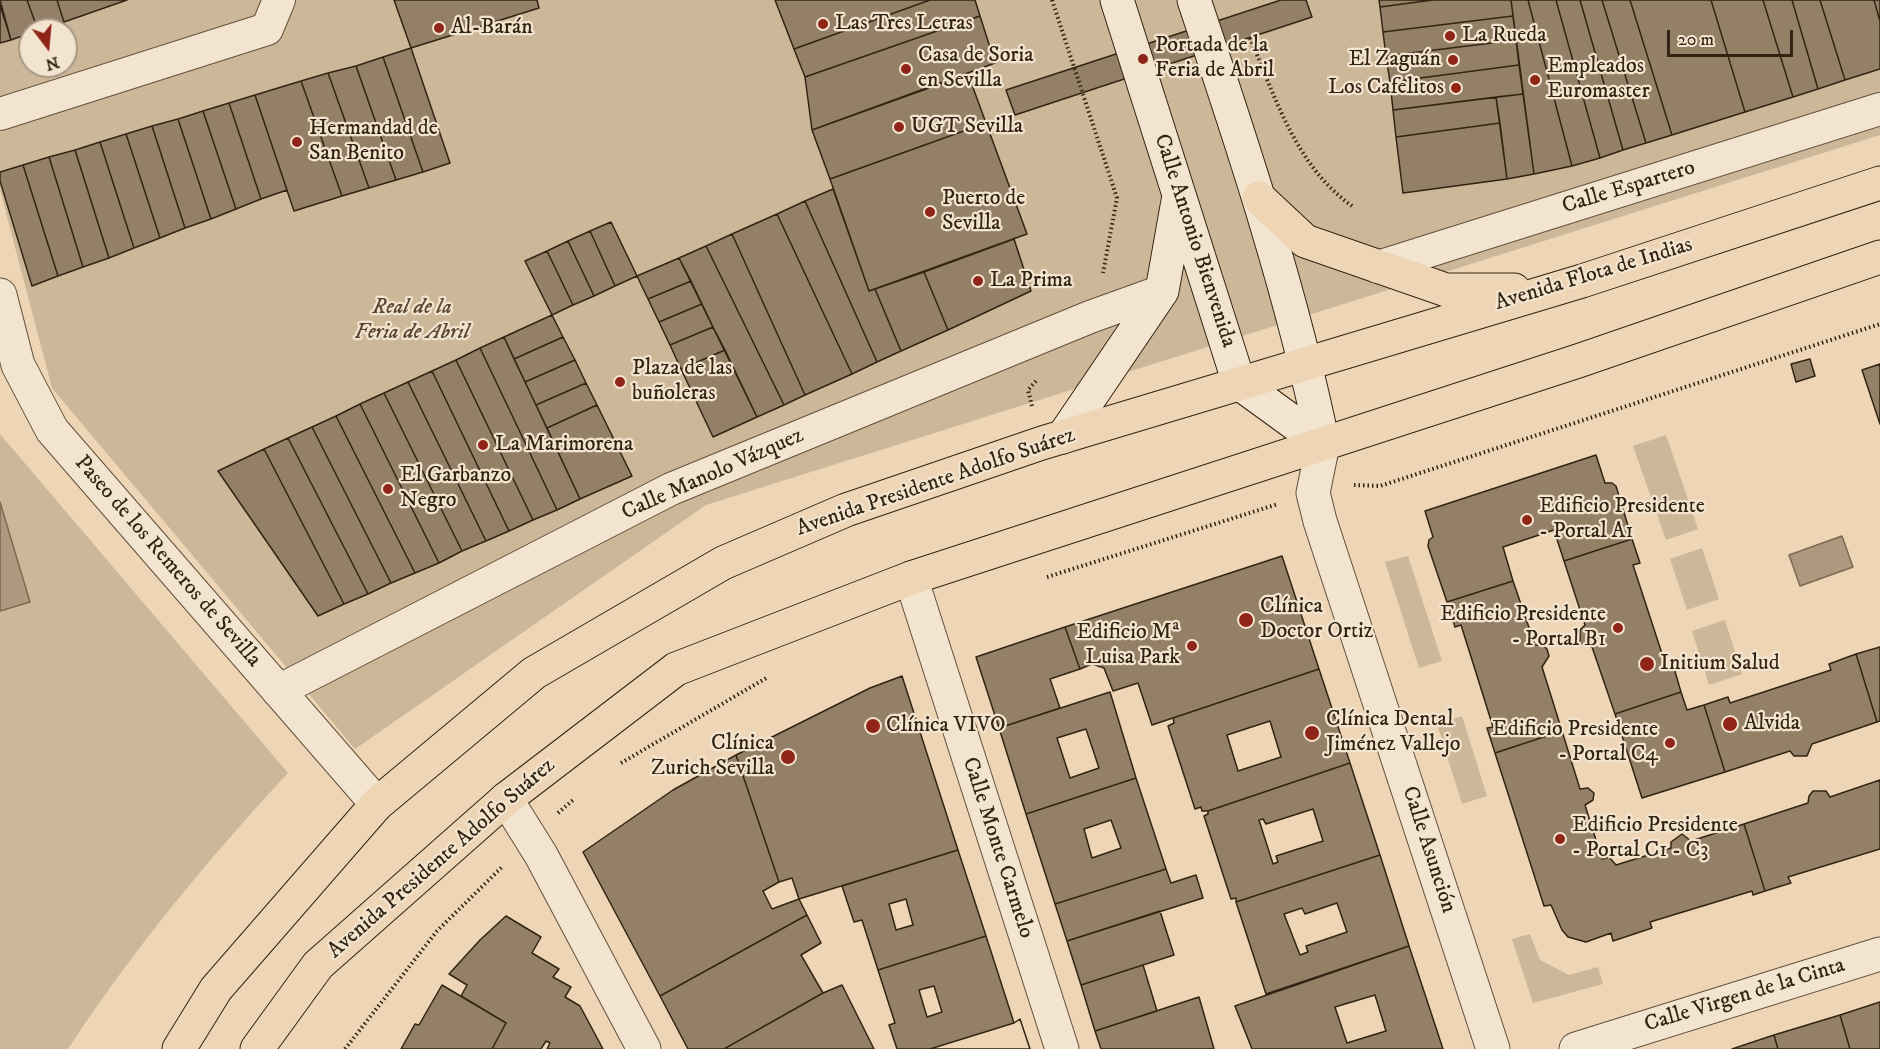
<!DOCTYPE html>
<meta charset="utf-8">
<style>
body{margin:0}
#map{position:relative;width:1880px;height:1049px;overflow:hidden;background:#edd5b5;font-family:"IM FELL DW Pica",serif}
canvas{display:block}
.north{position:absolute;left:18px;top:18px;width:60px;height:60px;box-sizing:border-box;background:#f3e4cf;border:2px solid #a69784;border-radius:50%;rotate:164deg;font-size:16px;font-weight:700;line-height:24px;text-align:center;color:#322413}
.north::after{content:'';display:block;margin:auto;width:21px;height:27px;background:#8f2418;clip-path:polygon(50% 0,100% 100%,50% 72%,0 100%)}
.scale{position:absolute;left:1667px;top:30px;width:126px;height:27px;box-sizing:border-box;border:3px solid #322413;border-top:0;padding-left:8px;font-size:18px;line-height:21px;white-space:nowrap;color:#322413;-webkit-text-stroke:4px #f3e4cf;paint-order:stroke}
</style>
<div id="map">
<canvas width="1880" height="1049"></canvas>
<div class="north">N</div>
<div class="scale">20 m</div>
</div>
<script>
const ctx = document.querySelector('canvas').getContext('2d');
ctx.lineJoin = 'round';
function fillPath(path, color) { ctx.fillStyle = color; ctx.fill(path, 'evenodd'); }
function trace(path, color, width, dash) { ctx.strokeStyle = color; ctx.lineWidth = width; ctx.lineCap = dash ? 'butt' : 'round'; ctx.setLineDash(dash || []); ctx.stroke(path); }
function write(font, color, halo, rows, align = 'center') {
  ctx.font = font + ' "IM FELL DW Pica",serif'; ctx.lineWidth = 4.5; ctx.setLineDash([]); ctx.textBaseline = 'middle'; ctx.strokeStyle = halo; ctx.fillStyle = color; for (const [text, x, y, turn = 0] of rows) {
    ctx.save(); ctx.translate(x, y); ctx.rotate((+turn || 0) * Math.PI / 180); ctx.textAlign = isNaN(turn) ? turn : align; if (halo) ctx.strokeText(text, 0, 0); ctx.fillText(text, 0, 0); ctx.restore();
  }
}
fillPath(new Path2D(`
 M0,0H1880V135L706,505L355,749L52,388L0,190ZM30,30H66V66H30Z
 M0,434L288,773C207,860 133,950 68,1049H0Z
 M1666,435L1698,529L1666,540L1633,446Z
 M1702,548L1719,599L1687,610L1670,559Z
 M1408,556L1442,661L1419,668L1385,562Z
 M1725,620L1742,674L1709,685L1692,631Z
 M1462,716L1487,796L1462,804L1437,724Z
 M1530,934L1540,960L1569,975L1598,967L1603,984L1533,1003L1512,939Z`), '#cdb799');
const water = new Path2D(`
 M0,502L30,602L0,611Z
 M1842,536L1853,567L1800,586L1789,555Z`);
fillPath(water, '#ad997e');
trace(water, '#7c6a53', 1.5);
const building = new Path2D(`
 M0,0H27L38,30H30V33L11,40Z
 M27,0H57L64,22L38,30Z
 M57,0H127L64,22Z
 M394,0H537L539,8L411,48Z
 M775,0H930L794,49Z
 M930,0H975L980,16L805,77L794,49Z
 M1281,0H1306L1312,17L1015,115L1006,90Z
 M1379,0H1433L1380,7Z
 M1433,0H1511L1513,16L1383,32L1380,7Z
 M1511,0H1528L1572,166L1534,174Z
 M1528,0H1556L1600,158L1572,166Z
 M1556,0H1580L1623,150L1600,158Z
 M1580,0H1602L1646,143L1623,150Z
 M1602,0H1630L1672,135L1646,143Z
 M1630,0H1711L1745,112L1672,135Z
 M1711,0H1763L1793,97L1745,112Z
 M1763,0H1792L1818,89L1793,97Z
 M1792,0H1820L1845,80L1818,89Z
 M1820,0H1874L1880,21V69L1845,80Z
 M1874,0H1880V21Z
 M0,5L11,40L0,43Z
 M980,16L995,63L812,130L805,77Z
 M1513,16L1516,40L1386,56L1383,32Z
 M1516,40L1519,65L1390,82L1386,56Z
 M411,48L450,163L423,172L383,57Z
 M383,57L423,172L396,180L356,66Z
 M1519,65L1523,94L1393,110L1390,82Z
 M356,66L396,180L369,188L328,73Z
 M328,73L369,188L342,196L301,81Z
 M968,74L986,123L830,179L812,130Z
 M301,81L342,196L294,211L255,95Z
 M1523,94L1534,174L1507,179L1496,97Z
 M255,95L287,190L261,199L229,103Z
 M1496,97L1500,123L1396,137L1393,110Z
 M229,103L261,199L236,209L203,111Z
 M203,111L236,209L211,219L178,119Z
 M178,119L211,219L185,228L152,126Z
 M986,123L1027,234L869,291L830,179Z
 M1500,123L1507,179L1403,193L1396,137Z
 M152,126L185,228L160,238L126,134Z
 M126,134L160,238L134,248L100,142Z
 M100,142L134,248L109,258L75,150Z
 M75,150L109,258L83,267L49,157Z
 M49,157L83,267L58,276L23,165Z
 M23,165L58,276L32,286L0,181V172Z
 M833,189L869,291L875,289L901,351L877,362L805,201Z
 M805,201L877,362L852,374L777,214Z
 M777,214L852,374L805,395L732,234Z
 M611,222L637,276L615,286L590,231Z
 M590,231L615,286L594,296L568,241Z
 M732,234L805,395L784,405L706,246Z
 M1014,239L1031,291L948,330L924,272Z
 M568,241L594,296L573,305L547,251Z
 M706,246L784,405L757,417L679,258Z
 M547,251L573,305L552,315L525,261Z
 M679,258L691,281L648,299L637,276Z
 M924,272L948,330L901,351L875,289Z
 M691,281L702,304L659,322L648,299Z
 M702,304L713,327L670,345L659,322Z
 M552,315L563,337L514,359L504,337Z
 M713,327L725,350L681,369L670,345Z
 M504,337L580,499L557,510L480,348Z
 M563,337L575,360L525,382L514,359Z
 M480,348L557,510L533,520L456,360Z
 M725,350L757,417L713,437L681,369Z
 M1810,359L1815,376L1796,382L1791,364Z
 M456,360L533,520L509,531L432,371Z
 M575,360L586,383L536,405L525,382Z
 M1880,364V424L1862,370Z
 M432,371L509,531L486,541L408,382Z
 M408,382L486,541L462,551L384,393Z
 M586,383L597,405L547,428L536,405Z
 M384,393L462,551L439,563L360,404Z
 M360,404L439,563L415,573L336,416Z
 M597,405L632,476L580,499L547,428Z
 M336,416L415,573L391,583L312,427Z
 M312,427L391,583L368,594L288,438Z
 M288,438L368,594L344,604L264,449Z
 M264,449L344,604L318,616L218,471Z
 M1596,455L1605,483H1612L1616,486L1632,539L1564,561L1554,530L1503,547L1513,581L1447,602L1428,546L1429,540L1433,537L1425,511Z
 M1632,539L1640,563L1633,565L1667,669L1674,668L1681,692L1615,714L1592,647L1580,643V630L1585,625L1564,561Z
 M1282,556L1319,669L1152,725L1138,683L1113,691L1104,668L1092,664L1080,669L1065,627Z
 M1513,581L1535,645H1542L1547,649L1549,656L1542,667L1562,731L1495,753L1487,728L1493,727L1478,679L1461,625L1455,627L1447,602Z
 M1065,627L1080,669L1050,679L1060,708L999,728L976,657Z
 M1880,647V721L1877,722L1856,654Z
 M1856,654L1877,722L1812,744L1807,756H1794L1790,751L1725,772L1704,705L1728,697L1730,703L1831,670L1829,664Z
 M1319,669L1350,763L1208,811H1202L1201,807L1195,809L1168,726L1174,723L1173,718ZM1270,721L1281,757L1238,771L1227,735Z
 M902,676L958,850L799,899L792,878L779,882L736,755L870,688Z
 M1110,692L1136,778L1026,814L999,728ZM1086,729L1099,768L1070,778L1057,738Z
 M1681,692L1687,710L1704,705L1725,772L1642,798L1615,714Z
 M1562,731L1580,789L1588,788L1594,793L1593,800L1585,805L1602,859L1609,857L1616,865L1671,848V842L1682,834L1691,841L1744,824L1765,891L1753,895L1752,891L1650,922L1652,928L1613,941L1611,933L1586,942L1568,937L1562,930L1551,905L1544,906L1495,753Z
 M736,755L779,882L763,891L772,909L799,899L807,915L660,996L583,852L673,790Z
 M1350,763L1380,855L1236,902V898L1231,899L1204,816L1208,814V811ZM1313,809L1323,841L1276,856L1278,862L1273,864L1259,820L1263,819L1266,824Z
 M1136,778L1166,869L1055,904L1026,814ZM1111,820L1121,848L1092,858L1084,829Z
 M1880,780V849L1788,877L1791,883L1765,891L1744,824L1808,803L1809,796L1813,791H1826L1830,797Z
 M958,850L986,936L878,970L862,920L854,922L842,886ZM906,899L913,925L896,930L889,904Z
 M1380,855L1409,946L1266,994L1236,902ZM1337,903L1347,932L1306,946L1308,952L1300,955L1284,914L1302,908L1305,914Z
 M1166,869L1171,883L1196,875L1203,898L1067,941L1055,904Z
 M1160,911L1174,955L1081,985L1067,941Z
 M807,915L821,943L801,955L823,993L724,1049H688L660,996Z
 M506,916L541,937L532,953L559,969L553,977L571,987L565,997L580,1006L603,1049H547L550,1043L546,1041L541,1049H492L506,1023L461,996L467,985L449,974L480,940Z
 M986,936L1014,1023L930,1049H897L889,1025L895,1023L878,970ZM934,986L942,1012L927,1017L919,990Z
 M1409,946L1443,1049H1252L1235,1006ZM1375,995L1386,1031L1347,1043L1335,1007Z
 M1143,965L1157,1011L1095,1031L1081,985Z
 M442,985L506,1023L492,1049H401L415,1024L419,1025Z
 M842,985L874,1049H724L823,993Z
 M1199,997L1214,1049H1101L1095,1031Z
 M1880,1002V1049H1850L1840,1015Z
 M1840,1015L1850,1049H1778L1774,1035Z
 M1020,1019L1030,1049H930L1014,1023Z
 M1020,1019L1030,1049H930L1014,1023Z
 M1774,1035L1778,1049H1732Z`);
fillPath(building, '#938067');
trace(building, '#322413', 1.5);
const pedestrian = new Path2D(`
 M0,114L267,29L279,0
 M1378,267L1880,109
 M278,691L671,489L1090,317L1162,291`);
const minor = new Path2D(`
 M0,295L18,365L52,430L377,804
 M911,578L1062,1049
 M506,799L541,855L644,1049
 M1576,1049L1880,954`);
const tertiary = new Path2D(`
 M1323,444L1313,493L1320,521L1493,1049`);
const secondary = new Path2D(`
 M1117,0L1239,383L1323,444
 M1194,0C1243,146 1292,293 1323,444
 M1063,437L1162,291L1178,201`);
const primary = new Path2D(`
 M1259,198L1305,241L1446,290H1514
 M179,1049L216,989L377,804L534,673L723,563L846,510L1042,443L1582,281L1880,183
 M257,1049L318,965L506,799L676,669L911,578L1578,361L1880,257`);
trace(pedestrian, '#61503c', 34);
trace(minor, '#61503c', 35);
trace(tertiary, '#61503c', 35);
trace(secondary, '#322413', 35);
trace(primary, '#322413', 35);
trace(new Path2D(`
 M1052,0L1117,198L1103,273
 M1250,38C1276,99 1296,166 1352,206
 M1032,406L1028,390L1036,381
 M1354,485L1380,486L1880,324
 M1047,577L1278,504
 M621,763L768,677
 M558,813L573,800
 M345,1049L437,931L503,866`), '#322413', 4, [1.5, 3]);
trace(pedestrian, '#f3e4cf', 32);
trace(minor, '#f3e4cf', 33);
trace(tertiary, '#f3e4cf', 33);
trace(secondary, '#f3e4cf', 33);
trace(primary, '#edd5b5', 33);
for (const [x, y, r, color] of [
 [823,24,6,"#8f2418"],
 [439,28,6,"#8f2418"],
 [1450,36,6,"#8f2418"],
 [1143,59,6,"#8f2418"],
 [1453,60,6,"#8f2418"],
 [906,69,6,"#8f2418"],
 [1535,80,6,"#8f2418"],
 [1456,88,6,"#8f2418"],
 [899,127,6,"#8f2418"],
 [297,142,6,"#8f2418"],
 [930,212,6,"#8f2418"],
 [978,281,6,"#8f2418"],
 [620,382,6,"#8f2418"],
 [483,445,6,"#8f2418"],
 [388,489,6,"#8f2418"],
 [1527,520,6,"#8f2418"],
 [1246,620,8,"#8f2418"],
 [1618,628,6,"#8f2418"],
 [1192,646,6,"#8f2418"],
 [1647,664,8,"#8f2418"],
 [1730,724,8,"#8f2418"],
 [873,726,8,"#8f2418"],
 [1312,733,8,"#8f2418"],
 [1670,743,6,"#8f2418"],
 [788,757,8,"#8f2418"],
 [1560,839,6,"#8f2418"]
]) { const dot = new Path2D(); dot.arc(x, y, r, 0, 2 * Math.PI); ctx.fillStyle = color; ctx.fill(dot); trace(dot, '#f3e4cf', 2); }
write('22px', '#322413', '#f3e4cf', [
 ["Las Tres Letras",835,24],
 ["Al-Barán",451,28],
 ["La Rueda",1462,36],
 ["Portada de la",1155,46],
 ["Feria de Abril",1155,71],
 ["Casa de Soria",918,56],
 ["en Sevilla",918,81],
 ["El Zaguán",1441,60,"right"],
 ["Empleados",1547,67],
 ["Euromaster",1547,92],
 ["Los Cafelitos",1444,88,"right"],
 ["UGT Sevilla",911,127],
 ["Hermandad de",309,129],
 ["San Benito",309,154],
 ["Puerto de",942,199],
 ["Sevilla",942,224],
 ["La Prima",990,281],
 ["Plaza de las",632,369],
 ["buñoleras",632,394],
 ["La Marimorena",495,445],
 ["El Garbanzo",400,476],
 ["Negro",400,501],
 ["Edificio Presidente",1539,507],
 ["- Portal A1",1539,532],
 ["Clínica",1260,607],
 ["Doctor Ortiz",1260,632],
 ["Edificio Presidente",1606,615,"right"],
 ["- Portal B1",1606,640,"right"],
 ["Edificio Mª",1180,633,"right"],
 ["Luisa Park",1180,658,"right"],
 ["Initium Salud",1660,664],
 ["Clínica Dental",1326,720],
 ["Jiménez Vallejo",1326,745],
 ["Alvida",1744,724],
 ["Clínica VIVO",886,726],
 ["Edificio Presidente",1658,730,"right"],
 ["- Portal C4",1658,755,"right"],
 ["Clínica",774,744,"right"],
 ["Zurich Sevilla",774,769,"right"],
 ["Edificio Presidente",1572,826],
 ["- Portal C1 - C3",1572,851]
], 'left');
write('22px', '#322413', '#f3e4cf', [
 ["Calle Espartero",1629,188,-17],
 ["Calle Antonio Bienvenida",1194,241,72],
 ["Avenida Flota de Indias",1594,275,-17],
 ["Calle Manolo Vázquez",713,475,-24],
 ["Avenida Presidente Adolfo Suárez",936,483,-19],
 ["Paseo de los Remeros de Sevilla",167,562,49],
 ["Calle Monte Carmelo",997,848,72],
 ["Calle Asunción",1428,850,72],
 ["Avenida Presidente Adolfo Suárez",442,859,-41],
 ["Calle Virgen de la Cinta",1745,996,-17]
]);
write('italic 22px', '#594934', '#f3e4cf', [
 ["Real de la",412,308],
 ["Feria de Abril",412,333]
]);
</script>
